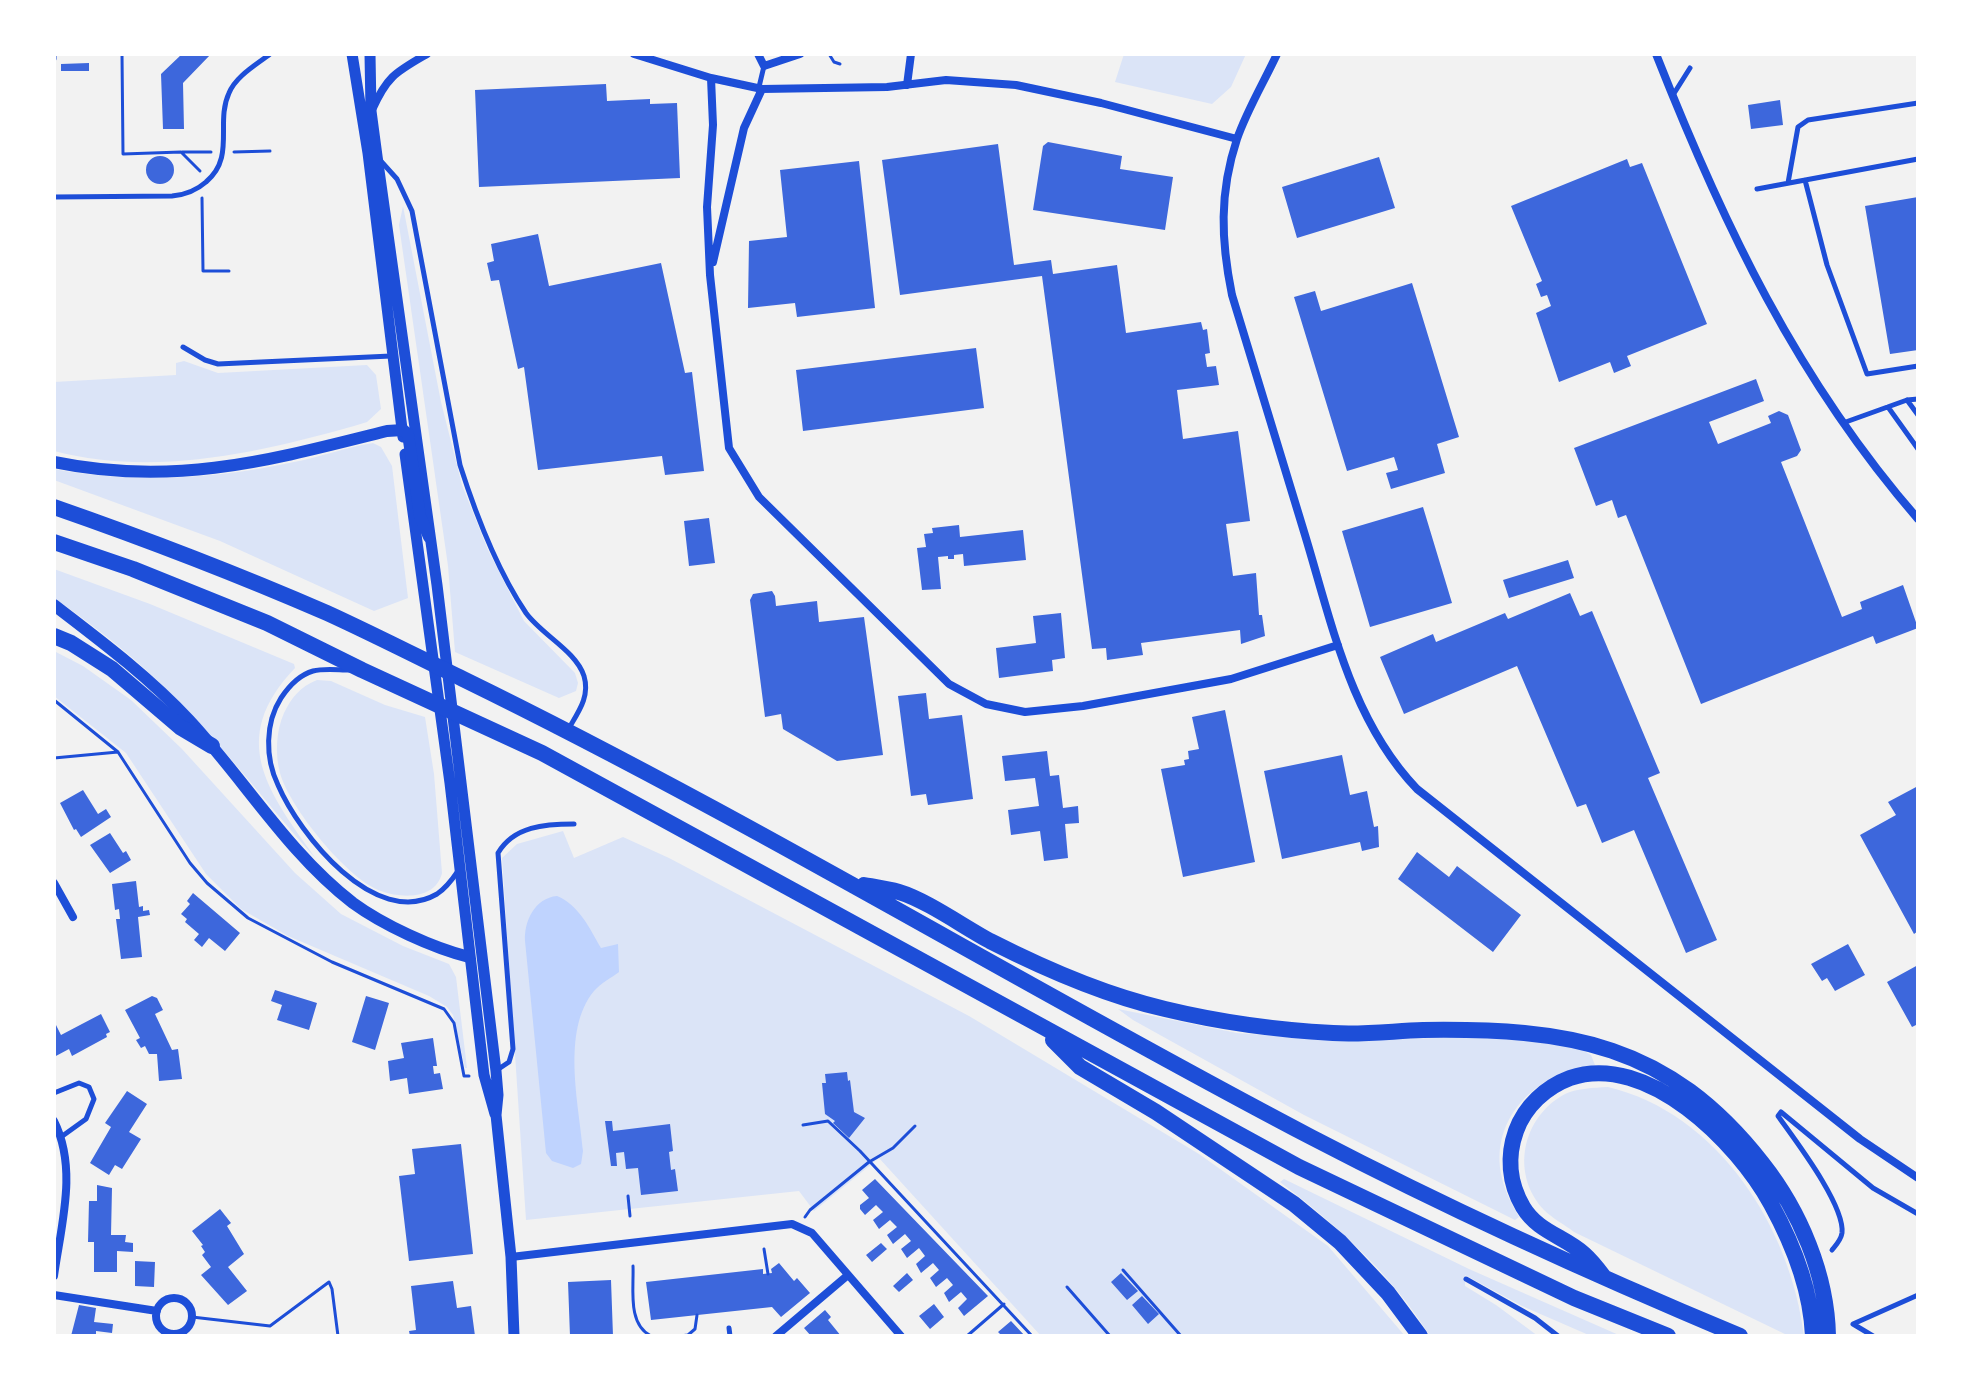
<!DOCTYPE html>
<style>
body{margin:0}
#map{position:relative;width:1972px;height:1390px;overflow:hidden;background:#f2f2f2;font-family:"Source Serif 4",serif}
canvas{display:block}
.frame{position:absolute;inset:0;border:56px solid #fff;pointer-events:none}
</style>
<div id="map">
<canvas width="1972" height="1390"></canvas>
<div class="frame"></div>
</div>
<script>
const ctx = document.querySelector('canvas').getContext('2d');
ctx.lineJoin = 'round';
function fillPath(path, color) { ctx.fillStyle = color; ctx.fill(path, 'evenodd'); }
function trace(path, color, width, dash) { ctx.strokeStyle = color; ctx.lineWidth = width; ctx.lineCap = dash ? 'butt' : 'round'; ctx.setLineDash(dash || []); ctx.stroke(path); }
fillPath(new Path2D(`
 M1124,54H1246L1231,87L1212,104L1115,82Z
 M403,206L441,402L462,485L488,550L524,621L575,673L578,683L576,691L559,698L455,652L448,566L399,225Z
 M184,361L218,373L367,365L376,375L381,409L367,422L354,426C258,453 153,477 54,451V382L176,375V363Z
 M373,443L381,447L392,466L408,598L374,611L220,541L54,480V469C134,484 216,479 294,462C321,457 346,447 373,443Z
 M54,569L150,604L294,664L295,668C226,740 269,793 317,860C264,801 216,736 159,682C127,651 90,623 54,598Z
 M54,651L83,666L131,700L182,749L295,873L341,914L403,946L449,964L456,977L467,1068H465L453,1015L447,1007L429,996L288,936L241,909L206,874L126,753L54,696Z
 M317,680L331,681L385,705L425,717L434,774L442,873C436,899 403,899 381,891C348,880 289,807 280,773C275,754 276,731 284,713C292,697 300,687 317,680Z
 M563,831L574,858L623,837L669,858L969,1016L1199,1154L1328,1246L1405,1336H1041L879,1158L814,1211L799,1191L526,1220L502,858L517,844Z
 M1118,1009L1237,1033L1330,1040L1499,1037L1579,1048L1591,1055L1595,1065C1539,1071 1488,1117 1502,1178C1505,1192 1512,1205 1519,1217L1515,1220L1304,1115L1133,1020Z
 M1608,1087C1718,1113 1791,1228 1804,1336H1789L1574,1232C1565,1225 1552,1218 1544,1210C1510,1174 1522,1117 1565,1094C1578,1088 1593,1088 1608,1087Z
 M1284,1179L1469,1269L1621,1336H1591L1522,1306L1465,1275V1286L1496,1305L1538,1336H1430C1392,1275 1337,1225 1280,1182Z`), '#dbe4f7');
fillPath(new Path2D(`
 M557,896C579,905 590,929 601,948L618,944L619,972C611,978 601,983 594,991C561,1031 579,1104 583,1151L581,1164L573,1168L552,1161L546,1153L525,941C524,921 535,898 557,896Z`), '#bfd3fe');
fillPath(new Path2D(`
 M182,54H211L183,83L184,129H163L161,74Z
 M89,63V71H61V64Z
 M606,84L607,101L650,99V104L677,103L680,178L479,187L475,90Z
 M1780,100L1783,125L1751,129L1748,105Z
 M1048,142L1122,156L1120,169L1173,177L1165,230L1033,210L1043,146Z
 M998,144L1014,265L1051,260L1053,274L1117,265L1126,333L1201,322L1203,330L1207,329L1210,353L1205,354L1207,367L1216,366L1219,385L1177,390L1183,439L1238,431L1250,521L1226,524L1233,576L1256,573L1259,615H1262L1265,636L1241,644L1240,630L1141,643L1143,655L1107,660L1106,648L1092,649L1042,276L900,295L882,160Z
 M146 170a14 14 0 1 1 28 0a14 14 0 1 1-28 0Z
 M1379,157L1395,208L1297,238L1282,187Z
 M1627,159L1630,167L1642,163L1707,324L1627,356L1631,366L1614,373L1610,362L1559,382L1536,313L1551,306L1547,295L1541,297L1536,284L1542,281L1511,206Z
 M859,161L875,308L797,317L795,303L748,308L749,241L787,237L780,170Z
 M1918,197V350L1890,354L1865,206Z
 M538,234L549,286L661,263L685,373L692,372L704,471L665,475L662,456L538,470L524,367L518,369L499,280L491,281L487,263L494,261L491,244Z
 M1412,283L1459,437L1437,444L1445,473L1391,489L1386,473L1398,470L1394,457L1347,471L1294,297L1315,291L1321,311Z
 M976,348L984,408L803,431L796,370Z
 M1756,379L1764,401L1709,422L1718,444L1771,423L1768,416L1779,411L1788,415L1801,450L1797,456L1781,462L1842,617L1862,609L1860,602L1903,585L1918,628L1876,644L1873,636L1701,704L1626,515L1618,518L1612,500L1596,506L1574,448Z
 M1423,507L1452,603L1370,627L1342,531Z
 M709,518L715,563L689,566L684,521Z
 M959,525L960,537L1023,530L1026,560L964,566L963,554L954,555V559H948V556L938,557L941,589L922,590L917,548L926,547L924,534L933,533L932,528Z
 M1568,560L1574,578L1509,598L1503,580Z
 M772,591L775,596L776,606L817,601L819,622L864,617L883,755L837,761L783,729L781,714L765,717L750,600L753,594Z
 M1570,593L1580,616L1592,611L1660,773L1648,778L1717,940L1686,953L1634,830L1602,843L1586,804L1577,807L1517,666L1404,714L1380,657L1433,634L1436,642L1505,613L1508,619Z
 M1061,613L1065,658L1052,660L1053,671L999,678L996,648L1036,643L1033,616Z
 M926,693L929,719L962,715L973,799L928,805L926,794L911,796L898,696Z
 M1225,710L1255,862L1183,877L1161,769L1185,765L1184,760L1189,759L1188,751L1199,749L1192,717Z
 M1047,751L1050,776L1059,775L1063,808L1078,806L1079,823L1065,824L1068,858L1044,861L1040,831L1011,835L1008,810L1039,806L1035,778L1005,781L1002,756Z
 M1342,755L1350,795L1367,791L1374,827L1378,826L1379,847L1362,851L1360,842L1282,859L1264,771Z
 M1918,786V931L1914,934L1860,835L1896,815L1888,802Z
 M83,790L98,814L106,809L111,817L81,837L76,829L74,830L60,803Z
 M110,833L123,853L126,851L131,860L110,873L90,845Z
 M1417,852L1449,877L1457,866L1521,915L1493,952L1398,879Z
 M136,881L139,907L143,906V911L149,910L150,915L138,917L142,957L121,959L116,919H120L119,909L115,910L112,884Z
 M193,893L240,933L225,951L209,938L202,947L194,940L199,934L185,922L187,919L181,914L190,904L187,901Z
 M1848,944L1865,975L1835,991L1827,978L1822,981L1811,964Z
 M1918,965V1024L1912,1027L1887,982Z
 M275,990L317,1003L309,1030L277,1020L282,1005L271,1001Z
 M152,996L157,998L163,1010L155,1014L172,1050L178,1049L182,1079L159,1081L157,1054H149L145,1046L141,1048L136,1040L140,1038L125,1010Z
 M366,996L389,1003L375,1050L352,1042Z
 M101,1014L110,1032L106,1034L107,1037L72,1056L69,1049L54,1057V1027L56,1025L61,1035Z
 M433,1038L437,1066H433L434,1074L440,1073L443,1089L409,1094L407,1078L390,1081L388,1061L404,1058L401,1043Z
 M847,1072L848,1081L850,1080L854,1112L865,1118L849,1138L833,1123L835,1121L825,1114L822,1083H826L825,1074Z
 M127,1091L147,1104L129,1132L141,1139L122,1169L115,1165L109,1175L90,1163L111,1127L105,1123Z
 M605,1121H612L613,1131L670,1124L673,1151L669,1152L671,1170L675,1169L678,1191L641,1195L638,1168L626,1169L624,1152L616,1153L617,1166H611Z
 M461,1144L473,1254L409,1261L399,1176L415,1174L412,1149Z
 M875,1179L988,1296L964,1316L958,1308L967,1299L961,1292L949,1302L944,1293L953,1285L947,1278L936,1287L930,1278L939,1270L933,1263L921,1273L916,1264L925,1256L919,1248L907,1258L901,1249L911,1241L905,1234L893,1244L887,1235L897,1227L890,1220L879,1229L873,1220L883,1212L876,1205L865,1215L860,1209V1205L869,1198L862,1190Z
 M97,1185L112,1188L111,1235H126L125,1242L133,1243V1252L117,1251V1272H94V1242H88L89,1201H97Z
 M220,1209L231,1223L227,1226L244,1254L228,1267L247,1291L228,1305L201,1275L211,1267L202,1255L205,1252L201,1246L203,1245L192,1231Z
 M881,1243L887,1249L872,1262L866,1255Z
 M135,1261L155,1262L154,1287L135,1286Z
 M779,1263L794,1281L797,1278L810,1293L781,1317L772,1307L651,1320L646,1282L763,1269V1274L772,1273L771,1269Z
 M907,1273L913,1280L899,1292L893,1286Z
 M1121,1273L1138,1291L1127,1300L1111,1282Z
 M611,1280L613,1336H570L568,1282Z
 M453,1281L457,1308L471,1306L475,1336H410L409,1331L416,1330L411,1286Z
 M1142,1296L1159,1314L1148,1324L1132,1305Z
 M934,1304L944,1317L930,1329L919,1316Z
 M79,1305L96,1308L94,1322L113,1324L112,1333L96,1331V1336H71Z
 M825,1310L831,1317L828,1320L841,1336H811L804,1328Z
 M1011,1321L1025,1336H1002L998,1332Z`), '#3d67dc');
trace(new Path2D(`
 M55,54V59
 M122,54L123,154L181,152L200,171
 M829,54L834,62L840,64
 M182,152H211
 M234,152L270,151
 M202,198L203,271H229
 M54,700L118,752L190,863L207,883L248,918L332,962L444,1009L454,1023L464,1076H469
 M54,758L118,752
 M803,1125L828,1121L860,1151L1032,1336
 M628,1196L630,1216
 M805,1217L810,1210L869,1162L893,1148L915,1126
 M764,1249L768,1274
 M633,1266C634,1288 627,1324 651,1336
 M1123,1270L1181,1336
 M1067,1287L1110,1336
 M192,1317L270,1326L329,1282L332,1289L338,1336
 M680,1336L688,1335L695,1329L697,1315
 M967,1336L1004,1304`), '#1d4ed8', 3);
trace(new Path2D(`
 M759,87L764,66
 M1673,95L1690,68
 M379,159L397,179L412,211L460,465C476,515 497,570 526,613C542,635 576,651 584,676C590,696 579,711 569,728
 M1805,180L1827,265L1867,374L1918,366
 M1788,183L1798,127L1808,120L1918,103
 M1757,189L1918,159
 M54,197L172,196C184,195 197,190 206,182C236,157 215,123 229,93C236,76 256,65 270,54
 M183,347L205,360L218,364L391,356
 M1907,400L1918,415
 M1888,407L1918,449
 M1843,423L1907,400L1918,399
 M350,670C338,670 324,668 313,671C299,675 289,686 281,698C265,723 265,758 278,785C299,834 375,930 437,894C446,888 452,880 458,871
 M497,1070L509,1062L513,1049L498,853C514,826 545,824 574,824
 M54,1093L79,1083L89,1087L94,1099L86,1119L61,1137
 M1832,1250C1836,1245 1841,1240 1842,1233C1845,1205 1795,1140 1778,1116L1781,1112L1873,1188L1918,1214
 M1466,1279L1535,1318L1558,1336
 M729,1328L730,1336
 M1873,1336L1853,1324L1918,1295`), '#1d4ed8', 5);
trace(new Path2D(`
 M634,54L711,78L762,89L887,87L946,80L1016,85L1101,103L1237,139
 M758,54L764,66L800,54
 M1277,54C1264,82 1247,110 1237,139C1219,193 1221,241 1232,295C1256,375 1281,455 1305,535C1332,624 1351,720 1417,789L1860,1139L1918,1178
 M1656,54C1723,224 1797,380 1918,519
 M711,78L713,125L707,207L710,275L729,448L759,497L949,684L986,704L1025,712L1083,706L1231,679L1338,645
 M907,85L911,54
 M372,110C387,76 396,72 427,54
 M713,262L744,128L762,89
 M54,883L73,917
 M54,1121C78,1169 61,1225 54,1276
 M511,1257L792,1224L812,1233L901,1336
 M54,1295L157,1311
 M156 1316a18 18 0 1 1 36 0a18 18 0 1 1-36 0Z
 M776,1336L848,1275`), '#1d4ed8', 8);
trace(new Path2D(`
 M352,54L368,153L403,437
 M370,54L371,111L377,156L437,585L496,1071L498,1095L496,1115L511,1257L514,1336
 M405,454L450,783L484,1075L495,1114`), '#1d4ed8', 11);
trace(new Path2D(`
 M54,462C175,487 271,460 387,431L403,430L408,434L420,516L429,537
 M54,605C101,641 149,677 189,720C244,779 288,853 353,903C383,925 433,948 469,957`), '#1d4ed8', 12);
trace(new Path2D(`
 M54,507C146,539 237,574 327,613C373,634 418,657 463,679C752,820 1026,988 1311,1137C1451,1210 1594,1275 1740,1336
 M54,542L133,569L267,623L362,670L542,753L1299,1167L1574,1298L1668,1336
 M54,636L71,643L112,669L180,727L212,746
 M864,885C875,887 888,889 899,892C926,900 964,927 990,941C1045,969 1104,995 1165,1009C1219,1022 1276,1030 1333,1033C1363,1035 1393,1031 1423,1030C1569,1028 1668,1043 1762,1163C1800,1211 1827,1275 1828,1336
 M1053,1040L1080,1067L1156,1112L1294,1204L1340,1242L1388,1293L1420,1336
 M1604,1277C1598,1269 1592,1261 1584,1254C1564,1236 1538,1232 1523,1207C1509,1183 1507,1156 1516,1131C1525,1106 1546,1087 1570,1078C1647,1051 1738,1143 1771,1204C1793,1244 1811,1290 1813,1336`), '#1d4ed8', 16);
</script>
